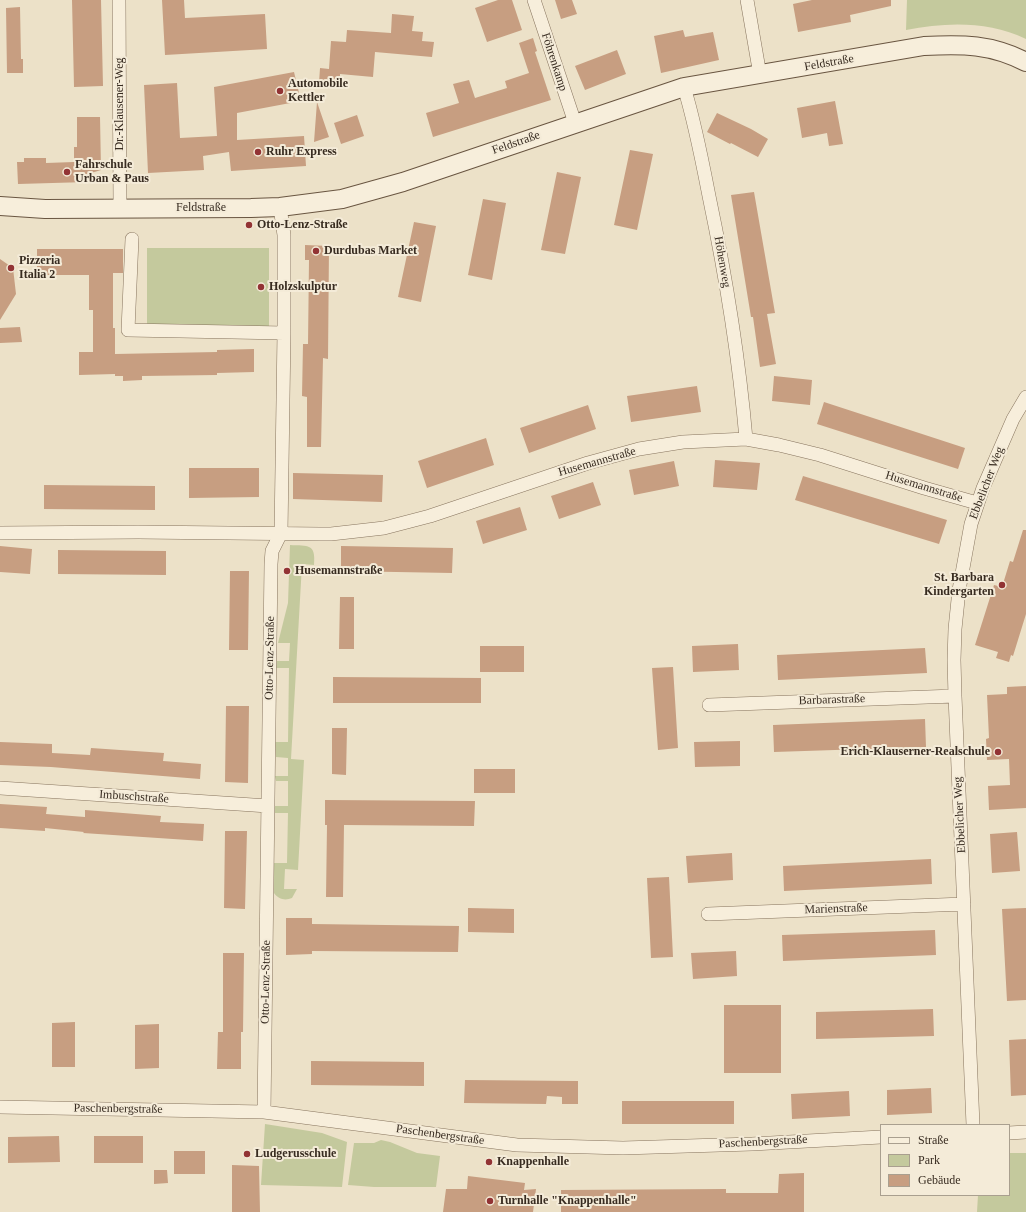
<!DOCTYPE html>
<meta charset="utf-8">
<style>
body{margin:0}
#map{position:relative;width:1026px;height:1212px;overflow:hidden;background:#ece1c8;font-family:"Times New Roman",serif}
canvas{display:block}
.legend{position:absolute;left:880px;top:1124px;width:130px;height:72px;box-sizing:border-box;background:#f4ebd8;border:1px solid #a99f8f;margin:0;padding:5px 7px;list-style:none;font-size:12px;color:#382c21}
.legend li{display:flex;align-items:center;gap:8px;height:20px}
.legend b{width:20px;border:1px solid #a99f8f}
</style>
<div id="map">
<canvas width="1026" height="1212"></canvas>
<ul class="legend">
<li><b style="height:5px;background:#f7eedb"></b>Straße</li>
<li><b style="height:11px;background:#c4c99d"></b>Park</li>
<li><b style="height:11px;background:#c79e81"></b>Gebäude</li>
</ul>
</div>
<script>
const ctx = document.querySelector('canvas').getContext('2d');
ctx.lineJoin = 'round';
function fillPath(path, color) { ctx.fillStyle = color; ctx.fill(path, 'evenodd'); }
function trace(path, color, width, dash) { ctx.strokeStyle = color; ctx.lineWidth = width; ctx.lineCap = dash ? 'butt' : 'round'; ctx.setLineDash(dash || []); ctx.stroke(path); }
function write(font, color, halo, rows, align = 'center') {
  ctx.font = font + ' "Times New Roman",serif'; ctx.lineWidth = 4; ctx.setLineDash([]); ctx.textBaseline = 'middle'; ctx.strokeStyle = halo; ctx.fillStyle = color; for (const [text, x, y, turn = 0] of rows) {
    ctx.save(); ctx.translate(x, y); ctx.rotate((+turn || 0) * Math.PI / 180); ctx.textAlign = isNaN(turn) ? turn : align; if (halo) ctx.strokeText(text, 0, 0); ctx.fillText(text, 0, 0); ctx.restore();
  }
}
fillPath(new Path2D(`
 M907,0H1026V39C988,21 947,22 906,30Z
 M147,248H269V326L147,327Z
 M290,545C308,546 316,543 314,565L302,564L291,759L304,760L298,870L285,869L284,889H297L292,898C285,901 278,899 274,893V863H287L288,813H275V806H288V781H276L275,776H288V758L276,757L275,742H288L289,668H276L277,661H289L290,643H278L288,603Z
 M265,1124L322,1133L347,1142L342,1187L261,1185Z
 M381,1140L390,1142L417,1153L440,1156L436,1187H374L348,1185L354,1143H374Z
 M1009,1153H1026V1212H977L978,1195H1009Z`), '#c4c99d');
fillPath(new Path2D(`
 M72,0H101L103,86L74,87Z
 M162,0H184L185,18L265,14L267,49L165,55Z
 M498,0H512L522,30L487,42L475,8Z
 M555,0H572L577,14L561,19Z
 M812,0H891V6L850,15L851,22L798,32L793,4Z
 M20,7L21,59H23V73H7L6,8Z
 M392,14L414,16L412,31L423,32L422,41L434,42L432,57L375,52L373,77L340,74V84L319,83L320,68L329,69L331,41L346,42L347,30L391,33Z
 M683,30L685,37L713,32L719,60L661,73L654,36Z
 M533,38L537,51L535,52L551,100L433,137L426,113L459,103L453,84L469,80L475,98L507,88L505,81L529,73L519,43Z
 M617,50L626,74L585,90L575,66Z
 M294,72L301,101L237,113V140L304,136L306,166L231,171L229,152L203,156L204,170L148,173L144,85L177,83L180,138L217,136L214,87Z
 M835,101L843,144L829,146L827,133L802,138L797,108Z
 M317,102L329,137L314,142Z
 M717,113L751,129L768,139L758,157L731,143L730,144L707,132Z
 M357,115L364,136L341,144L334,123Z
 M77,117H100L101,170L88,174L87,182L18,184L17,162H24V158H46V163L74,162V147H77Z
 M630,150L653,154L637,230L614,225Z
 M557,172L581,177L565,254L541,250Z
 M754,192L775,313L767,314L776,364L760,367L753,317H751L731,195Z
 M483,199L506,203L492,280L468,275Z
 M414,222L436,226L421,302L398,297Z
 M305,245L329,246L328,359L323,358L321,447H307V397L302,396L303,344H308L309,260H305Z
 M37,249H123V273H113V328H115V354L217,352V350L254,349V372L217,373V375L142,376V380L123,381V376H115V374L79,375V352H93V310H89V275H37Z
 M0,259L13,268L16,294L0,320Z
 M20,327L22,342L0,343V328Z
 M774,376L812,380L810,405L772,401Z
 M697,386L701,412L631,422L627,396Z
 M824,402L965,448L958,469L817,424Z
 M588,405L596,429L529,453L520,428Z
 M486,438L494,465L427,488L418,461Z
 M715,460L760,463L757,490L713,487Z
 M674,461L679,486L634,495L629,470Z
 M189,468H259V497L189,498Z
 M293,473L383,475L382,502L293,499Z
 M803,476L947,520L939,544L795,500Z
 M593,482L601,505L559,519L551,496Z
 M44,485L155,486V510L44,509Z
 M520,507L527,530L483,544L476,521Z
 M1023,530H1026V614L1013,656L1011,655L1009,662L996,658L998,652L975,645L994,585L1002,587L1010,561L1013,562Z
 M0,546L32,549L30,574L0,572Z
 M341,546L453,548L452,573L341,571Z
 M58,550L166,551V575L58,574Z
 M230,571H249L248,650H229Z
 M340,597H354V649H339Z
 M738,644L739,670L693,672L692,646Z
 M480,646H524V672H480Z
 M925,648L927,673L778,680L777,655Z
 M673,667L678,748L658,750L652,668Z
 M333,677L481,678V703H333Z
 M1026,686V808L989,810L988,786L1010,785L1009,759L987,760L986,739L989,738L987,695L1007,694V687Z
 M226,706H249L248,783L225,782Z
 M925,719L926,747L774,752L773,725Z
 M332,728H347L346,775L332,774Z
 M740,741V766L695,767L694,742Z
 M0,742L52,744V753L90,755L91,748L164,753L163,761L201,764L200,779L51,767L0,765Z
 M474,769H515V793H474Z
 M325,800L475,801L474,826L344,825L343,897H326L327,825H325Z
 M0,804L47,807L46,814L85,817V810L161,816L160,822L204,824L203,841L83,833L84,832L45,828V831L0,828Z
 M225,831H247L245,909L224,908Z
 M1017,832L1020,871L992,873L990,834Z
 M732,853L733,880L688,883L686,856Z
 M931,859L932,884L784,891L783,866Z
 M669,877L673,957L651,958L647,878Z
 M468,908L514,909V933L468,932Z
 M1026,908V1000L1007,1001L1002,909Z
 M286,918H312V924L459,926L458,952L312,951V954L286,955Z
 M935,930L936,955L783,961L782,935Z
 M736,951L737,976L693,979L691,953Z
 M223,953H244L243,1032H241V1069H217L218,1032H223Z
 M724,1005H781V1073H724Z
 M933,1009L934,1036L816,1039V1012Z
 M75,1022V1067H52V1023Z
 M159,1024V1068L135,1069V1025Z
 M1026,1039V1095L1011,1096L1009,1040Z
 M311,1061L424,1062V1086L311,1085Z
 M465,1080L578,1081V1104H562V1097L547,1096L546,1104L464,1103Z
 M931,1088L932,1113L887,1115V1090Z
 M849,1091L850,1116L792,1119L791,1094Z
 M622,1101H734V1124H622Z
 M59,1136L60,1162L8,1163V1137Z
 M94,1136H143V1163H94Z
 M174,1151H205V1174H174Z
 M232,1165L259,1166L260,1212H232Z
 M154,1170H167L168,1183L154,1184Z
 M804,1173V1212H561V1190L726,1189V1193H778L779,1174Z
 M468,1176L525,1183L524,1190L536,1189L533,1212H443L446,1189H467Z`), '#c79e81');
const street = new Path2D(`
 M119,0L120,208
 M534,0L575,123
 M747,0L760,75
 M684,87C695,123 702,160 709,196C726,277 739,358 746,439
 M132,239L128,330L284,333
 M0,533L138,532L320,534H331L384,528L430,516L588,463L639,449L683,442L746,439L779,445L820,455L924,488L977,503
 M709,705L955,696
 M0,788L268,806
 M708,914L964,904
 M0,1107L264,1112L517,1145L623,1148L752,1144L881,1137
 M264,1112L271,564L272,551L281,533L284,333V235L280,207
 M973,1125L955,696L954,660L955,629L959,590L971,524L983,488L1013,419L1026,397
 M1009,1133L1026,1132`);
const secondary = new Path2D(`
 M0,206L45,209L251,208L280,207L342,199L403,182L684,87L924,46C963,44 991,44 1026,62`);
trace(street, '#87745e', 14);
trace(secondary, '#695541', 20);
trace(street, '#f7eedb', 13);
trace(secondary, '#f7eedb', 18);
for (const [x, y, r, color] of [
 [280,91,4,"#923334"],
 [258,152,4,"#923334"],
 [67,172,4,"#923334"],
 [249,225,4,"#923334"],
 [316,251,4,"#923334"],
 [11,268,4,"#923334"],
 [261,287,4,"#923334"],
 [287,571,4,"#923334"],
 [1002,585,4,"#923334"],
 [998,752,4,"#923334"],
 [247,1154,4,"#923334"],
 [489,1162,4,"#923334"],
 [490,1201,4,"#923334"]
]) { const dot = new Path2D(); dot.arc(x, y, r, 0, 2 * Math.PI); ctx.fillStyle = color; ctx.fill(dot); trace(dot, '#f4ebd8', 1.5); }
write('12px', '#382c21', '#f4ebd8', [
 ["Föhrenkamp",554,62,72],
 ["Feldstraße",829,63,-10],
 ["Dr.-Klausener-Weg",120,104,-90],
 ["Feldstraße",516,143,-19],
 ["Feldstraße",201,208],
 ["Höhenweg",722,262,80],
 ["Husemannstraße",597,462,-16],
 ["Ebbelicher Weg",987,483,-69],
 ["Husemannstraße",924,487,17],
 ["Otto-Lenz-Straße",270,658,-89],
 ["Barbarastraße",832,700,-2],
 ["Imbuschstraße",134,797,4],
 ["Ebbelicher Weg",960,815,-93],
 ["Marienstraße",836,909,-2],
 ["Otto-Lenz-Straße",266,982,-89],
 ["Paschenbergstraße",118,1109,1],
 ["Paschenbergstraße",440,1135,8],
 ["Paschenbergstraße",763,1142,-3]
]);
write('bold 12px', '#382c21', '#f4ebd8', [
 ["Automobile",288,84],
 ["Kettler",288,98],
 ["Ruhr Express",266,152],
 ["Fahrschule",75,165],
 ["Urban & Paus",75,179],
 ["Otto-Lenz-Straße",257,225],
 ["Durdubas Market",324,251],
 ["Pizzeria",19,261],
 ["Italia 2",19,275],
 ["Holzskulptur",269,287],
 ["Husemannstraße",295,571],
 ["St. Barbara",994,578,"right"],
 ["Kindergarten",994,592,"right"],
 ["Erich-Klauserner-Realschule",990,752,"right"],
 ["Ludgerusschule",255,1154],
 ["Knappenhalle",497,1162],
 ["Turnhalle \"Knappenhalle\"",498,1201]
], 'left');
</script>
